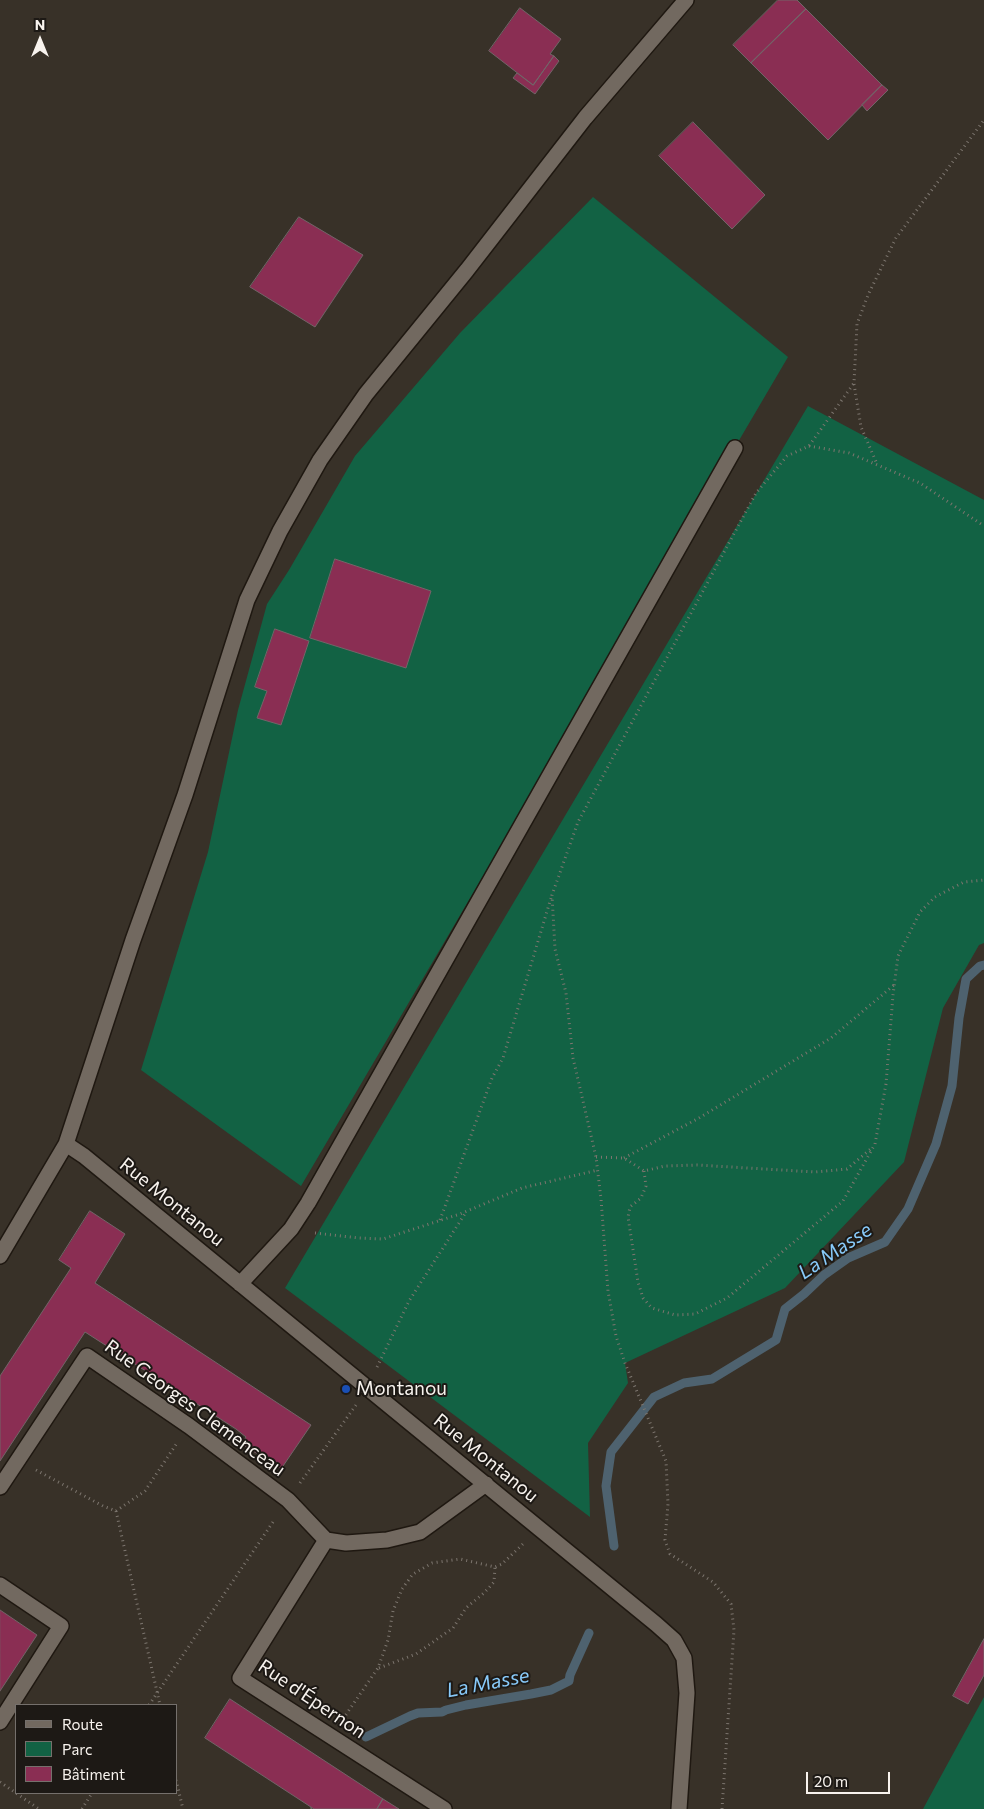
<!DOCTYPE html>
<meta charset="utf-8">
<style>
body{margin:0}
#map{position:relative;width:984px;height:1809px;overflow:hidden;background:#383128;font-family:Commissioner,sans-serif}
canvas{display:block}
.legend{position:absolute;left:15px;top:1704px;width:162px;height:90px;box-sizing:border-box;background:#1d1915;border:1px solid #75706c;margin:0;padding:6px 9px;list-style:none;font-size:15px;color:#f8f3ee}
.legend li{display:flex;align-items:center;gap:10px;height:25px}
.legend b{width:25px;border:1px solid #75706c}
.north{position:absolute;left:15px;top:15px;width:50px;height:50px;-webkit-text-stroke:4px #1d1915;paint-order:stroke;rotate:0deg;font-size:14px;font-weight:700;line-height:20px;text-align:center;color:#f8f3ee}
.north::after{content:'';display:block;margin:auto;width:18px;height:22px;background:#f8f3ee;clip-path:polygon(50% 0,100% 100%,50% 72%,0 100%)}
.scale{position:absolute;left:806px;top:1772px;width:84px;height:22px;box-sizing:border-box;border:2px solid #f8f3ee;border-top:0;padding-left:6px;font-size:15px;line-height:18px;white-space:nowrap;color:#f8f3ee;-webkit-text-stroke:4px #1d1915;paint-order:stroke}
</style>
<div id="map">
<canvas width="984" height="1809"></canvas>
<ul class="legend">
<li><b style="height:6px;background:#726960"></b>Route</li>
<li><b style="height:14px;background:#126244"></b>Parc</li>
<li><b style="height:14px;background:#8a2e53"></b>Bâtiment</li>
</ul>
<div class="north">N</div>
<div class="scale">20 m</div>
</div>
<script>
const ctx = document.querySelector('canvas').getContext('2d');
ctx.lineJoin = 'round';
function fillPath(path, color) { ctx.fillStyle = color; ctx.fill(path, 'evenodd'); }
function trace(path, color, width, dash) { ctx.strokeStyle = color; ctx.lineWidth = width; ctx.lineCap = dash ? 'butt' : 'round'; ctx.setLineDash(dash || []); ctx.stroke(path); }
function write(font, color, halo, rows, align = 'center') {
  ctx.font = font + ' Commissioner,sans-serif'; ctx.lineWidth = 4; ctx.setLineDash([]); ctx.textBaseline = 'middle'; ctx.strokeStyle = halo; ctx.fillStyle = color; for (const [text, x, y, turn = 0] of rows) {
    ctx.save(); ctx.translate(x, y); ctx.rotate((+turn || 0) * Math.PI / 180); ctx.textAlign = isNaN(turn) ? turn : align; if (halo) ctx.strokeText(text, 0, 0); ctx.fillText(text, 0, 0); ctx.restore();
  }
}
fillPath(new Path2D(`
 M593,197L788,357L301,1186L141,1070L208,852L238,710L267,604L289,570L355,456L460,333Z
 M808,406L984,500V943L979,945L943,1008L904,1162L785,1288L625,1363L628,1383L588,1443L590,1517L285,1288Z
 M984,1697V1809H923Z`), '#126244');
trace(new Path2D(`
 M614,1546L606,1486L611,1452L654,1397L684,1383L712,1379L776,1340L785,1309L804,1294L824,1275L848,1258L885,1242L908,1209L936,1144L952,1086L959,1018L966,979L980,966L984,965
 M366,1737L410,1716L418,1713L442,1712L446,1710L466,1705L531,1694L551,1690L569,1681L570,1675L589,1633`), '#4e626f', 9);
const building = new Path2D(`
 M778,0H797L806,9L751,63L733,45Z
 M520,8L561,39L550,54L554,56L533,85L489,51Z
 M806,9L882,85L828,140L751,63Z
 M554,56L559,61L535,94L513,78L517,73L533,85Z
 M882,85L888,90L867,111L862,105Z
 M693,122L765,195L732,229L659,156Z
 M299,217L363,255L315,327L250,287Z
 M335,559L431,591L406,668L310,638Z
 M275,629L309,641L281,725L257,718L267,691L255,687Z
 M90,1211L125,1234L95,1283L311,1425L281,1469L242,1444L246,1437L236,1429L85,1332L0,1461V1376L71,1268L59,1260Z
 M0,1610L37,1635L0,1691Z
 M984,1639V1675L968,1704L953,1696Z
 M230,1699L383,1799L377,1809H314L205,1738Z
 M383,1799L399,1809H377Z`);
fillPath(building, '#8a2e53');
trace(building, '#726568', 1);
const minor = new Path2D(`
 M66,1144L84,1156L656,1624L674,1640L684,1658L687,1693L679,1809
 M0,1256L66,1144L133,940L185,795L247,600L280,531L320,460L366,394L467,270L585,118L686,0
 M240,1284L291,1229L308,1203L735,448
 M0,1487L87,1356L189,1426L288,1500L326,1540
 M326,1540L240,1678L444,1809
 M326,1540L346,1543L387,1540L420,1532L486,1484
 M0,1585L61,1626L0,1722`);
trace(minor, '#1f1811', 18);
trace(new Path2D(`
 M854,384L861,427L877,464
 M809,446L849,453L920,483L984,526
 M596,1157L624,1158L644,1171L665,1166L697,1165L815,1172L847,1169L873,1147
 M624,1158L699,1118L831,1038L894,985
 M644,1171L646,1186L641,1198L630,1207L628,1217L638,1282L643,1298L652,1308L675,1315L695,1314L727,1298L843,1201L875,1144L886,1084L893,995L898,956L920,912L935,897L964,882L984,880
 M440,1220L492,1078L503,1058L551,898
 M315,1233L359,1238L383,1239L460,1214L522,1188L598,1170
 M377,1367L409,1301L466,1212
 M36,1470L103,1506L116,1511L145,1491L177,1443
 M300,1483L356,1405
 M116,1511L160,1705
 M379,1668L416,1654L453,1628L466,1608L485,1592L494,1582L495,1567
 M149,1705L275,1519
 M343,1719L378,1668L388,1640L393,1611L402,1589L413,1574L432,1563L460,1559L495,1567L502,1564L525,1542
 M176,1780L183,1809
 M0,1782L39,1809
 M82,1809L92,1793
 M311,1809L312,1808
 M722,1809L734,1630L731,1604L713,1582L670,1554L665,1540L668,1504L666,1461L625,1363L616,1336L608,1291L601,1199L596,1157L573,1058L566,993L555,949L552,895L578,822L756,493L787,456L809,446L854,383L857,324L868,295L896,238L984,120`), '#7d766f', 3, [1, 4]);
trace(minor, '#726960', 15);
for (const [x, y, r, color] of [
 [346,1389,5,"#1a4fb4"]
]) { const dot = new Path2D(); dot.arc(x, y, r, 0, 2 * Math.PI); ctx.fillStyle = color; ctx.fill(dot); trace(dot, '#1d1915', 2); }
write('19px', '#f8f3ee', '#1d1915', [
 ["Rue Montanou",172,1202,39],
 ["Rue Georges Clemenceau",195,1408,36],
 ["Rue Montanou",486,1458,39],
 ["Rue d'Épernon",312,1699,34]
]);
write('19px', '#f8f3ee', '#1d1915', [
 ["Montanou",356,1389]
], 'left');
write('italic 20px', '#88cafa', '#1d1915', [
 ["La Masse",835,1251,-34],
 ["La Masse",488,1683,-11]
]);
</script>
